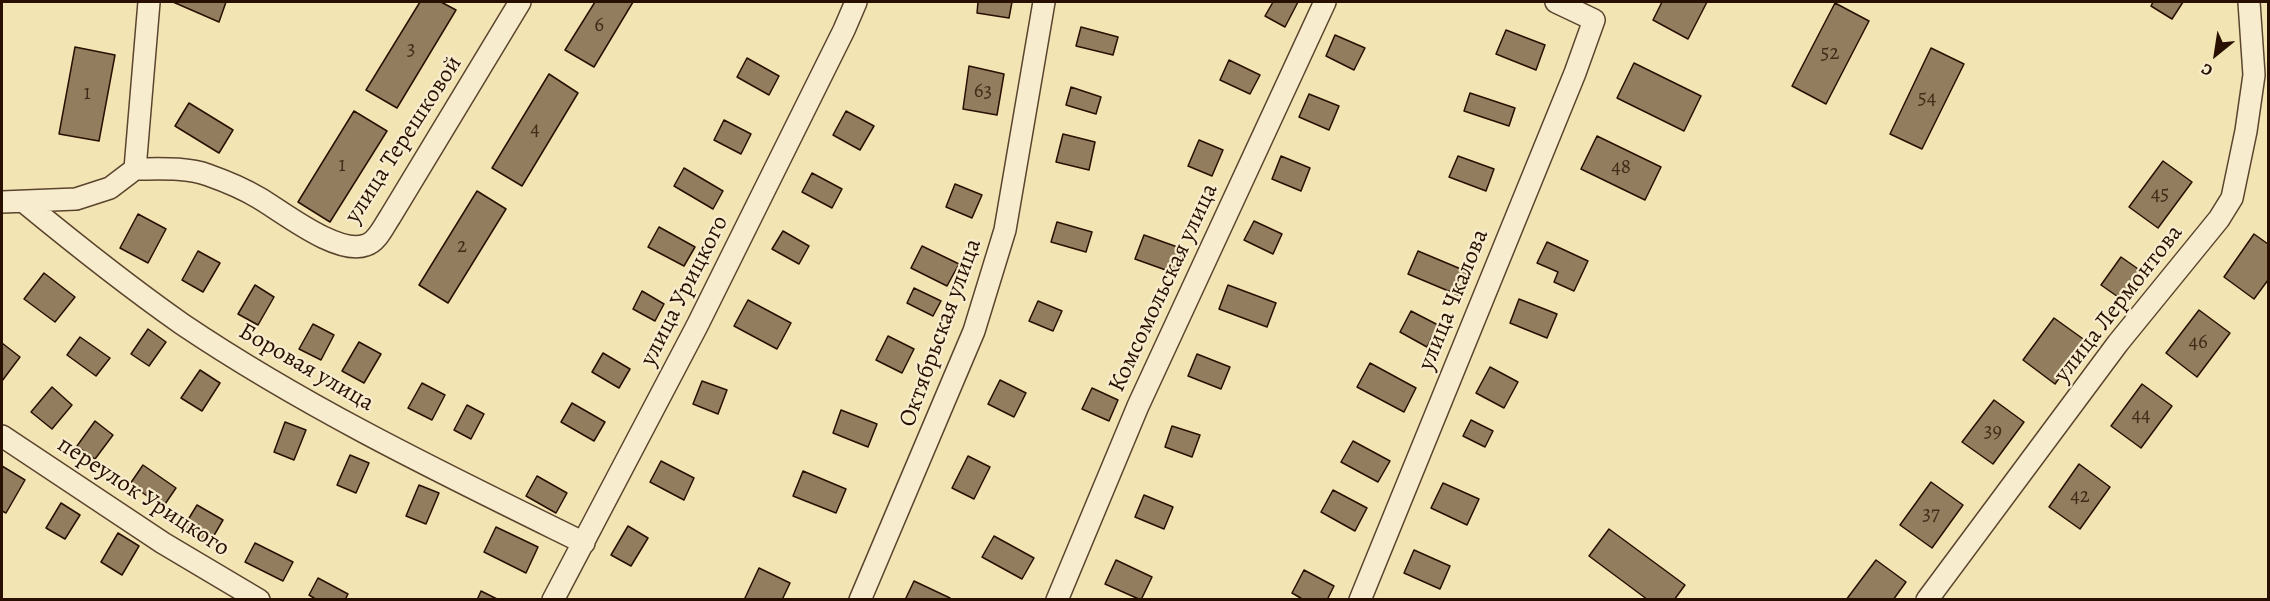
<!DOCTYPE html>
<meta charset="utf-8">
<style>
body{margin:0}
#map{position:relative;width:2270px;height:601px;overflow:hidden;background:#f3e4b4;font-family:Alegreya,serif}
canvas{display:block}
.frame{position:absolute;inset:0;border:3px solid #280f00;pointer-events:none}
.north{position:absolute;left:2186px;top:24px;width:60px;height:60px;-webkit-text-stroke:4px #f7edce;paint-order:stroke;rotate:210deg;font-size:16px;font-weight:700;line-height:24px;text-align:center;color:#280f00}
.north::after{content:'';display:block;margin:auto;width:21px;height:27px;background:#280f00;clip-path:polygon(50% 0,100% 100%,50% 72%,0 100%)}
</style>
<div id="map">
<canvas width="2270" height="601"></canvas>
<div class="frame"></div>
<div class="north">С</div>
</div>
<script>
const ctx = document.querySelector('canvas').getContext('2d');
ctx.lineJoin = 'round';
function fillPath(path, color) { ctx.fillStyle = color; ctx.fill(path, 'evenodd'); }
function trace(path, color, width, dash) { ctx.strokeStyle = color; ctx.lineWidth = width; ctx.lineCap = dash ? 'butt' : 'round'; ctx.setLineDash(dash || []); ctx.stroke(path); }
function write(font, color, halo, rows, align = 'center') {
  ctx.font = font + ' Alegreya,serif'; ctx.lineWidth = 4.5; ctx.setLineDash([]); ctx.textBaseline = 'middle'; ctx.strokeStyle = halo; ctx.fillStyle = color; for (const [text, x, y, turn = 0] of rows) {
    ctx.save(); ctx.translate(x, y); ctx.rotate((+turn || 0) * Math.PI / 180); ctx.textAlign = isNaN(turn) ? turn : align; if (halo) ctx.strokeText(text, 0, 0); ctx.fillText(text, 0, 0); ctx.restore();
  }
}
const building = new Path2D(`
 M173,2H226L219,22Z
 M420,2H441L456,10L397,108L366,90Z
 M595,2H633L594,67L565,50Z
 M978,2H1012L1009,18L977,13Z
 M1273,2H1298L1285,27L1265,16Z
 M1662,2H1707L1688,39L1653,20Z
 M2153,2H2183L2172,19L2151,6Z
 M1835,3L1869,21L1826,104L1792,86Z
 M1081,27L1118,37L1113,55L1076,46Z
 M1506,30L1545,45L1536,70L1496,54Z
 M1335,35L1365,48L1354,70L1326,56Z
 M75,47L115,55L99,141L59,134Z
 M1931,48L1964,64L1922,149L1890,134Z
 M747,58L779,76L769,95L737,77Z
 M1229,60L1260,75L1250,94L1220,80Z
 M1634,63L1701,96L1684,131L1617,98Z
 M969,66L1004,74L997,115L963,109Z
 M549,74L578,93L522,186L492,168Z
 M1071,87L1101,97L1096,114L1066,105Z
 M1470,93L1515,108L1509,126L1464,111Z
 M1309,94L1339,106L1329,130L1299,117Z
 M189,103L233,130L219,153L175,126Z
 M354,111L387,131L330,222L298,202Z
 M846,111L874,126L860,150L833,135Z
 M724,120L751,134L741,154L714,140Z
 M1063,134L1095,142L1089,170L1056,162Z
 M1597,136L1661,167L1645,200L1581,169Z
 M1199,140L1223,150L1212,176L1188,166Z
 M1281,156L1310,168L1301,191L1272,179Z
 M1458,156L1494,169L1486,191L1449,177Z
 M2163,161L2192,182L2158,228L2129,207Z
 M684,168L723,191L713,209L674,186Z
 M812,173L842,189L832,208L802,192Z
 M955,184L982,195L972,218L946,207Z
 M477,191L506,209L448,303L419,285Z
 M138,214L166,229L148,263L120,248Z
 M1254,221L1282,234L1273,254L1244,240Z
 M1057,222L1092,232L1086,252L1051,242Z
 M659,227L695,247L684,266L648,247Z
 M783,231L809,246L799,264L772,249Z
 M2254,234L2268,244V280L2254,299L2224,277Z
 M1144,235L1183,249L1174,273L1135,259Z
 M1547,242L1588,261L1574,291L1554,282L1558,272L1537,263Z
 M922,246L959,264L947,286L911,268Z
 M198,251L220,263L203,292L182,280Z
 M1418,251L1468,272L1458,295L1408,274Z
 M2121,257L2141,271L2121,299L2101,285Z
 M44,273L75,297L55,322L24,299Z
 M255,285L274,297L258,325L238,314Z
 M1228,285L1276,303L1267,327L1219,309Z
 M914,288L941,301L933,316L907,303Z
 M642,291L664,304L655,321L633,309Z
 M1519,299L1557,314L1547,338L1510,323Z
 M748,300L791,323L777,349L734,326Z
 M1038,301L1062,311L1053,331L1029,321Z
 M2199,310L2230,333L2197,377L2166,353Z
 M1411,311L1438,325L1427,347L1400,332Z
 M2054,318L2086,341L2055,384L2023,360Z
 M313,324L334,335L321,360L299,349Z
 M148,329L166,342L149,366L131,354Z
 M888,336L914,349L902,373L876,360Z
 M80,337L110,358L96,376L67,355Z
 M359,342L381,354L364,383L342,371Z
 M2,343L20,357L2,381Z
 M603,353L630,369L619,388L592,372Z
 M1197,354L1230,367L1221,389L1188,376Z
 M1370,363L1416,388L1404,412L1357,387Z
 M1490,367L1518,382L1504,408L1476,393Z
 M200,370L220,383L202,411L181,398Z
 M1000,380L1026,393L1014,417L988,404Z
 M702,381L727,390L718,414L693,404Z
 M422,383L445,395L432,420L408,408Z
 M2142,384L2172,406L2141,448L2111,426Z
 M52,387L72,405L52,429L31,412Z
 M1092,388L1118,400L1109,421L1082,409Z
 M1994,400L2024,422L1993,464L1962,442Z
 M572,403L605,422L594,441L561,422Z
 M467,405L484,414L471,439L454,430Z
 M841,410L877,424L868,447L833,433Z
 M1471,420L1493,431L1485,447L1463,436Z
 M95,421L113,435L95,459L77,446Z
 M285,422L306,430L294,460L274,452Z
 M1172,426L1200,435L1192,457L1165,447Z
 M1353,441L1390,461L1378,482L1341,462Z
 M350,455L369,463L356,493L337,485Z
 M968,456L990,467L974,499L952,488Z
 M661,461L694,478L684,500L650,482Z
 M2079,464L2110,487L2080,529L2049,507Z
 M143,465L176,488L163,507L130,484Z
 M2,466L25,480L6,513L2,511Z
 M803,471L846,489L836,513L793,496Z
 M537,476L567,493L556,513L526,496Z
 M1931,482L1963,505L1932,548L1900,525Z
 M1443,483L1479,499L1467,525L1431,508Z
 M419,485L439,493L426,524L406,516Z
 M1333,490L1367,508L1355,531L1321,512Z
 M1144,495L1173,507L1164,529L1135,517Z
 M61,503L80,515L65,539L46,528Z
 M197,505L223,520L209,544L183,528Z
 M628,526L648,538L631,566L611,555Z
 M496,527L538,547L526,573L484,552Z
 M1609,529L1685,585L1674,600H1648L1589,556Z
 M118,533L139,546L122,575L101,562Z
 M994,536L1034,558L1022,579L982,557Z
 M255,543L293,562L283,581L245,562Z
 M1414,550L1450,566L1440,589L1404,573Z
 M1116,560L1152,577L1141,600L1105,584Z
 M1876,560L1906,582L1893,600H1846Z
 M759,568L790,583L782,600H744Z
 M1304,570L1334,586L1327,600H1304L1292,593Z
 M318,578L348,594L345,600H317L309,595Z
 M914,581L950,598L949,600H905Z
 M481,591L499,600H477Z`);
fillPath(building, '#927e5e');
trace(building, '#280f00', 1.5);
const street = new Path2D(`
 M135,169C158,169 186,167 208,175C225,181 244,189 259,198C283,212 338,256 366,245C377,242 384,226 390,217L520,2
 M2,202L76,199L110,188L135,169L149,2
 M24,202C75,244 128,286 182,324C308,409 448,476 584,543
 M2,436L163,543L259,600
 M553,600L697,326L844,30L856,2
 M860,600L974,331L1005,230L1044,2
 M1057,600L1138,406L1325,2
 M1360,600L1575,73L1594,20L1556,2
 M1927,600L2118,343L2219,219L2232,198L2246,131L2254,75L2249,2`);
trace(street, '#5b442d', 24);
trace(street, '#f7edce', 21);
write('21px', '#422b18', null, [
 ["6",599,26],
 ["3",411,50],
 ["52",1830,54],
 ["63",983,92],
 ["1",87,94],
 ["54",1927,99],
 ["4",535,130],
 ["1",342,166],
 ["48",1621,168],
 ["45",2160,195],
 ["2",462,247],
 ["46",2198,343],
 ["44",2141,416],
 ["39",1993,432],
 ["42",2080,497],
 ["37",1931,515]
]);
write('24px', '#280f00', '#f7edce', [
 ["улица Терешковой",404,140,-57],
 ["Комсомольская улица",1164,288,-65],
 ["улица Урицкого",685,291,-63],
 ["улица Чкалова",1454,300,-68],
 ["улица Лермонтова",2119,304,-52],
 ["Октябрьская улица",941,333,-70],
 ["Боровая улица",306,368,30],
 ["переулок Урицкого",143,497,33]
]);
</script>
